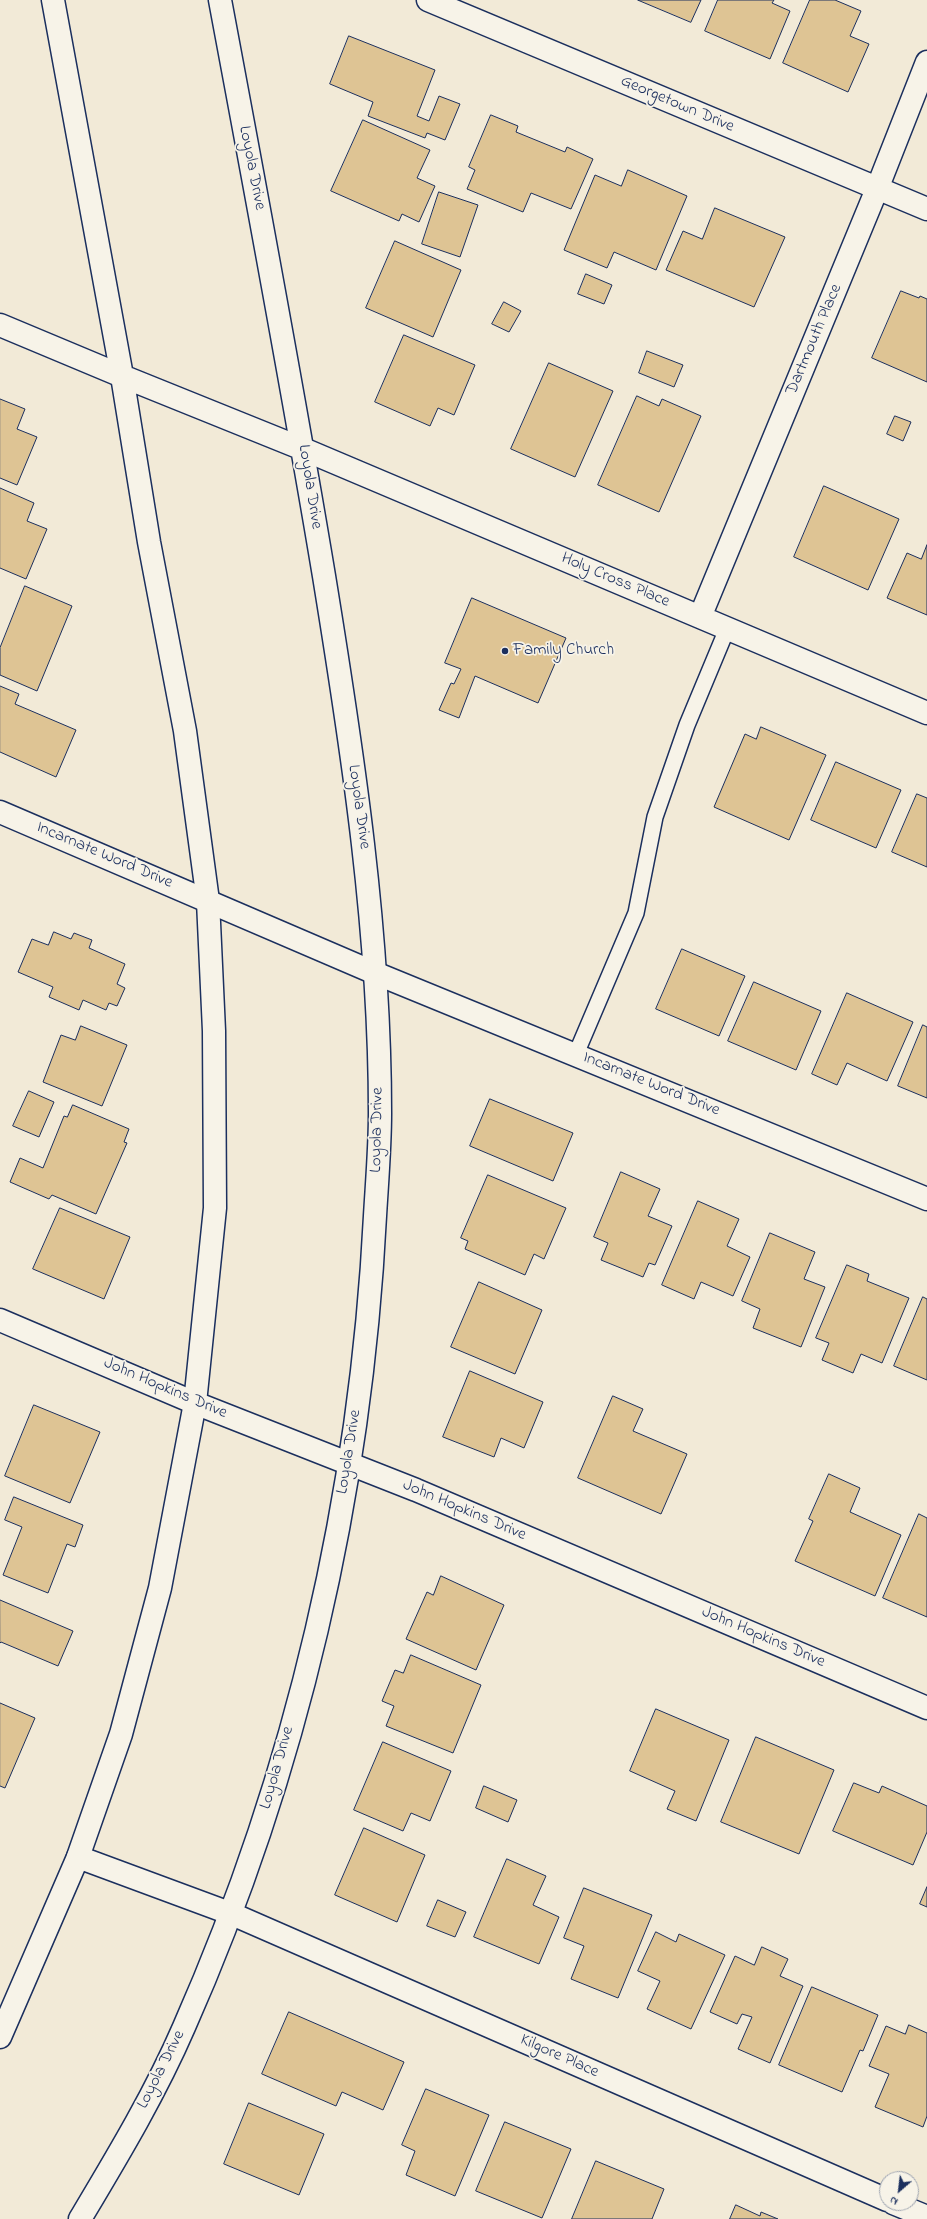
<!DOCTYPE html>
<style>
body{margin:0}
#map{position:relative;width:927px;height:2219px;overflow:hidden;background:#f2ead7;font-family:"Indie Flower",sans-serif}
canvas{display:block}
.north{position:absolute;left:879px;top:2171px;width:40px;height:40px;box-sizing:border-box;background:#f7f3e8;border:1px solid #9fa5b1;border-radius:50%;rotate:208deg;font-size:11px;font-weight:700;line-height:16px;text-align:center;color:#1b2f5e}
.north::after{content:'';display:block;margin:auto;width:14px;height:18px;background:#1b2f5e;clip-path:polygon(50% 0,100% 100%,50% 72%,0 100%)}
</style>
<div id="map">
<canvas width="927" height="2219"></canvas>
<div class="north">N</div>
</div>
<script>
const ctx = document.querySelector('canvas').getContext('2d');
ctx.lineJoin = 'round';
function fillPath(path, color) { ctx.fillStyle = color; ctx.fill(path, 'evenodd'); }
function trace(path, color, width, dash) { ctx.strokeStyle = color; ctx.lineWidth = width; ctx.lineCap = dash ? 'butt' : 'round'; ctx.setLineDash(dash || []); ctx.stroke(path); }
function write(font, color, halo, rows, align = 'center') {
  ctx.font = font + ' "Indie Flower",sans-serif'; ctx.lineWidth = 3.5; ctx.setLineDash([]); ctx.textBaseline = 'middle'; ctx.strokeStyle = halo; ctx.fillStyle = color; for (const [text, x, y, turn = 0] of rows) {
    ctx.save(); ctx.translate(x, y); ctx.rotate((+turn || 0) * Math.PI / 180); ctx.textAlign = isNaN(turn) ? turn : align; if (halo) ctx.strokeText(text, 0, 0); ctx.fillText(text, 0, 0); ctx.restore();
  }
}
const building = new Path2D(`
 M638,0H701L691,22Z
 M718,0H774L772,3L790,11L770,59L705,31Z
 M810,0H835L861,11L850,36L869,44L848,92L783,63Z
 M349,36L435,70L417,116L429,121L439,96L460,104L445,140L427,133L425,138L368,116L373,102L330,84Z
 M491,115L518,126L516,132L565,152L567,147L593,159L571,209L531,193L523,212L467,189L475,170L469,167Z
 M363,120L430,150L417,178L435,186L419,222L402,214L399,221L331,191Z
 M628,170L687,196L656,270L614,252L607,268L564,250L595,175L621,186Z
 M439,192L478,205L460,257L422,244Z
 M715,208L785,237L754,307L666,270L683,231L702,239Z
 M395,241L461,270L433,337L366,308Z
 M586,274L612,285L604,304L578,294Z
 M901,291L919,298L920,296L927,299V382L872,358Z
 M504,302L521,311L509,332L492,324Z
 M404,335L475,365L454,415L438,408L430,426L375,402Z
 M647,351L683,365L674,387L639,373Z
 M549,363L613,391L575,477L511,449Z
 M637,396L659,406L662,399L701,416L659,512L598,485Z
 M0,399L25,409L17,429L37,437L17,485L0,478Z
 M895,416L911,422L903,441L887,434Z
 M824,486L899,519L868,590L794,557Z
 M0,488L34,503L27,521L47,529L26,579L0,568Z
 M927,545V615L887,598L907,553L921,559Z
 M25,586L72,606L37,691L0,675V648Z
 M472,598L566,638L538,703L475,676L459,718L439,710L451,683L454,684L461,669L445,663Z
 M0,686L19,694L15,704L76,730L56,777L0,752Z
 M761,727L826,755L789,840L714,807L745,734L756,739Z
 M836,762L901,790L876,848L811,820Z
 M917,794L927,798V867L892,852Z
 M54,932L71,939L74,933L92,940L89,948L125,964L117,984L125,988L117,1006L109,1003L106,1010L83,1000L79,1010L49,997L53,987L18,972L32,939L48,945Z
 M682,949L745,976L719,1036L656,1009Z
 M754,982L821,1011L796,1070L728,1041Z
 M847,993L913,1022L887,1081L847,1063L837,1085L812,1074Z
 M923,1025L927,1027V1098L898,1086Z
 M81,1026L127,1045L102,1106L43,1082L61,1035L75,1040Z
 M29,1091L54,1102L39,1137L13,1126Z
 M490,1099L573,1133L553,1181L470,1146Z
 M73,1105L129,1129L124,1142L127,1143L96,1214L52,1195L49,1199L10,1182L20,1158L43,1168L64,1116L67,1117Z
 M621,1172L660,1189L648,1216L672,1226L655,1265L649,1263L643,1277L601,1260L608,1243L594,1237Z
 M488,1175L566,1208L544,1259L534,1254L525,1275L465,1249L468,1241L461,1238Z
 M698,1201L739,1219L727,1246L750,1257L733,1296L701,1282L694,1299L662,1285Z
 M60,1208L130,1237L104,1299L33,1269Z
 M770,1233L815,1252L804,1279L825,1287L801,1347L753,1328L760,1309L742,1301Z
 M847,1265L869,1274L867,1281L909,1298L882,1363L861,1354L853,1373L822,1360L829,1343L816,1338Z
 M479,1282L542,1310L515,1374L451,1347Z
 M923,1297L927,1299V1380L894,1366Z
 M470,1371L543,1402L524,1448L501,1438L494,1457L443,1437Z
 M613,1396L643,1409L633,1431L687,1454L661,1514L578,1478Z
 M34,1405L100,1432L70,1503L5,1476Z
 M829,1474L860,1488L850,1512L901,1535L875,1596L795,1561L813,1521L809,1519Z
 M14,1497L83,1525L75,1547L67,1544L48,1593L3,1575L22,1527L5,1520Z
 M919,1514L927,1518V1617L883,1598Z
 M441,1576L504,1605L476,1670L406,1639L427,1592L433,1595Z
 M0,1600L73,1631L58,1666L1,1642L0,1643Z
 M411,1655L481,1685L453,1753L386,1726L394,1706L382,1701L395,1670L403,1673Z
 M0,1703L35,1718L5,1788L0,1786Z
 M656,1709L729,1740L696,1821L667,1809L675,1791L630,1771Z
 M756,1737L834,1770L799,1854L721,1822Z
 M383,1742L451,1771L430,1821L411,1813L403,1831L354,1810Z
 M854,1783L879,1793L882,1786L927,1806V1832L913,1865L833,1831Z
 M484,1786L517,1800L508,1822L476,1808Z
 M364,1828L425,1855L397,1922L335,1895Z
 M507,1859L546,1876L533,1905L559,1917L539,1964L474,1937Z
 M927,1887V1907L920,1904Z
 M584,1888L652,1915L618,1998L571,1979L584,1946L564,1938Z
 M438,1900L466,1912L455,1937L427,1926Z
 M656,1932L676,1942L679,1934L725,1955L691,2029L647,2009L660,1981L638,1971Z
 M762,1947L788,1959L780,1976L803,1986L770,2063L738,2049L752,2017L742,2014L737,2024L710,2012L735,1956L754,1965Z
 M812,1987L878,2015L863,2051L860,2050L842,2092L779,2065Z
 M289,2012L404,2062L383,2110L342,2092L336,2106L262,2074Z
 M909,2025L927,2033V2116L923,2127L875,2107L889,2074L869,2066L886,2026L905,2034Z
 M426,2089L489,2115L455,2196L406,2175L415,2151L402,2145Z
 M249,2103L324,2134L299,2195L224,2164Z
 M505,2122L571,2149L542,2218L476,2191Z
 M596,2161L664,2189L652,2219H572Z
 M736,2205L760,2216L761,2212L778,2219H730Z`);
fillPath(building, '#dec494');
trace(building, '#1b2f5e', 1);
const service = new Path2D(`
 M576,1054L636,913L655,817L687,725L727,629`);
const minor = new Path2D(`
 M428,0L927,209
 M0,325L122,376
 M303,449L927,713
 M700,617L877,189L927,62
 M0,812L375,973L927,1199
 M0,1320L195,1403L416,1490L927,1708
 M78,1857L232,1914L887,2200
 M893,2203L927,2217`);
const secondary = new Path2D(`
 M122,376L303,449
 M0,2037L78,1857L121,1734L160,1588L195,1403L215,1208L214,1031L208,901L185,731L149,542L122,376L53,0
 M80,2219C117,2157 155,2094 184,2027C297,1772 361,1494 375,1216C377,1182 380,1147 380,1113C380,932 353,754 324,576C292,384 256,192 220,0`);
trace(service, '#1b2f5e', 18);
trace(minor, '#1b2f5e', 25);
trace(secondary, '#1b2f5e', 25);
trace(service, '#f7f3e8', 15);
trace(minor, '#f7f3e8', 22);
trace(secondary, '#f7f3e8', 22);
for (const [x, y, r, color] of [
 [505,651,4,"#1b2f5e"]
]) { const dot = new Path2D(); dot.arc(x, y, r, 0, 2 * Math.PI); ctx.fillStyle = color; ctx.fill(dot); trace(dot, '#f7f3e8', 1.5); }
write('17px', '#1b2f5e', '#f7f3e8', [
 ["Georgetown Drive",677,105,23],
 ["Loyola Drive",251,168,79],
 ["Dartmouth Place",815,340,-67],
 ["Loyola Drive",309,487,81],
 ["Holy Cross Place",615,581,23],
 ["Loyola Drive",358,807,82],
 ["Incarnate Word Drive",104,856,23],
 ["Incarnate Word Drive",651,1085,22],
 ["Loyola Drive",378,1130,-89],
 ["John Hopkins Drive",165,1389,23],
 ["Loyola Drive",350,1452,-81],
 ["John Hopkins Drive",464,1511,23],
 ["John Hopkins Drive",763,1638,23],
 ["Loyola Drive",278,1768,-74],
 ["Kilgore Place",559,2057,24],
 ["Loyola Drive",162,2070,-63]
]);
write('17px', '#1b2f5e', '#f7f3e8', [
 ["Family Church",513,651]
], 'left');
</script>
